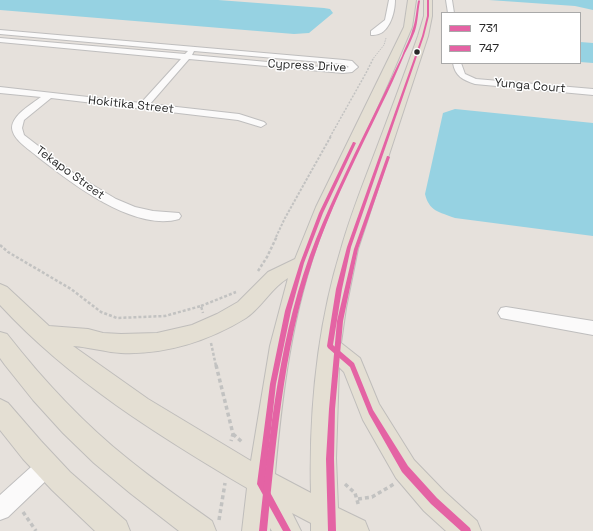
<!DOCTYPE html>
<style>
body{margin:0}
#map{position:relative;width:593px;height:531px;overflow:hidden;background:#e6e1dc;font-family:"Space Grotesk",sans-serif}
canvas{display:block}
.legend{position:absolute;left:441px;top:12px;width:140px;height:52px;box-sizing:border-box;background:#fff;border:1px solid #a9a9a9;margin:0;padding:5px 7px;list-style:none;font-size:12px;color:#272727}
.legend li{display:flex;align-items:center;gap:8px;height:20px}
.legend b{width:20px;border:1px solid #a9a9a9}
</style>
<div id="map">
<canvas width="593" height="531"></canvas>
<ul class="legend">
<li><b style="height:5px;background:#e463a4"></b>731</li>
<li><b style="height:5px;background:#e463a4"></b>747</li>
</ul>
</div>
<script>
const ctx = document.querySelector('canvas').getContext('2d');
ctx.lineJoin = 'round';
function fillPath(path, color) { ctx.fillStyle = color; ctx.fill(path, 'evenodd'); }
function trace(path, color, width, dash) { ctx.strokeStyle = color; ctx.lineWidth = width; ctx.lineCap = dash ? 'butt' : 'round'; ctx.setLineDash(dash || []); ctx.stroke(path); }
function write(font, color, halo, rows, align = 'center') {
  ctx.font = font + ' "Space Grotesk",sans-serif'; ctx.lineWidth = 3; ctx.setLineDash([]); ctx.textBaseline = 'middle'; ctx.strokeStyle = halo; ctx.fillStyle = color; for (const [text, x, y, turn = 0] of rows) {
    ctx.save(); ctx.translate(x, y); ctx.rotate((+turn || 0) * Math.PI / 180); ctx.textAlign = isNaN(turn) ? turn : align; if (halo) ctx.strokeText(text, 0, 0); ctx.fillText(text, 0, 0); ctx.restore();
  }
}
fillPath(new Path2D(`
 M0,0H218L324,8L330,9L333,13L309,33L294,34L0,10Z
 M489,0H593V10L575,6Z
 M580,42L593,43V63L580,62Z
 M455,109L593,123V236L455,218C439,212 429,211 425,194L443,113Z`), '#96d2e2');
const minor = new Path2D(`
 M389,0H395C395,13 389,37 371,35V31L385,20Z
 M446,0H452L454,13H448Z
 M0,30L344,60L352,61L358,67L352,72L343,73L189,59L150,104L239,114L264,122L266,124L261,127L238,120L51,98L24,120L22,128L24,135L76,175L116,199L135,207L153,211L179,213L181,216L179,219C134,232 71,183 38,157C29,149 13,140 12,128C12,115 32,104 41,97L0,93V87L141,103L181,59L0,42V38L185,54L188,51L0,34ZM194,51L344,64L349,67L343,69L192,55Z
 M453,63H461L465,74L476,79L593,89V95L475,84C463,80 455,76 453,63Z
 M506,307L593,321V335L501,318L498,313L501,308Z
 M47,456L54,459L57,466L54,473L8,517L0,520V495L40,459Z`);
const major = new Path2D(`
 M408,0H416L412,27C396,65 380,103 362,140C347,172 332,204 320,237C292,313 282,394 275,474L311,493C309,412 317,327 341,249C349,220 360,192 371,163C387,121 403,78 418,36L424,16V0H432V16L428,36L358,249L346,308L341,343L360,358L379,404L414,460L444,491L477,521L481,531H446L424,511L396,478L363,420L344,372L339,367L336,458L338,508L365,521L369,531H311V523L292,513L301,531H272L270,528V531H242L247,488C159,436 69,380 0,305V284L7,287L49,326L88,329L103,333L121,334L157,333L192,325L217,314L238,302L268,272L295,259L316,207L404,27ZM288,278L270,346L251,461L148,399L73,346C89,347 105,352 121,353C165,355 209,341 246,318C262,307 271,288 288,278Z
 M0,332L7,334C43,380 83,423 128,459C155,481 184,501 212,521L216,531H179L130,493L94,463L63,433L33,400L5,365L0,358Z
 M0,399L8,403L41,441L70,472L126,521L130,531H95L52,490L23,459L0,430Z`);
trace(minor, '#bfbebe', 2);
trace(major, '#bfbdbb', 2);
trace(new Path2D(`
 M372,60L384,45L386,38`), '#c2c2c1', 1, [1.5, 1]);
trace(new Path2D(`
 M366,73L373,59
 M330,137L366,73`), '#c2c2c1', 1.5, [2, 1.5]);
trace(new Path2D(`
 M276,237L285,218L331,136`), '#c2c2c1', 2, [2.5, 1.5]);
trace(new Path2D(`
 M0,245L8,252L71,289L101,312L117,318L165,316L201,306L203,313
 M258,271L267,257L277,236
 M201,306L236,292
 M211,343L216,366`), '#c2c2c1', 2.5, [3, 2]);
trace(new Path2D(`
 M216,365L233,434L231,441
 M233,434L242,442
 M345,484L355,493L359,507
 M358,499L372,497L394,484
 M23,512L36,531
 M219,520L225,483`), '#c2c2c1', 3.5, [4, 3]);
fillPath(minor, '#fbfafa');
fillPath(major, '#e4dfd3');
fillPath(new Path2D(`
 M427,0H429V16L424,36L351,247L342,289L333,345L354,363L373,410L408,466L437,498L470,528L471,531H461L431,504L402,472L369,414L350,367L328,348L327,346L336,289L347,247L422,36L427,16Z
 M353,142H354L356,143L323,213L304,263L291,311L276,384L265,483L291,531H283L257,484L270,384L285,311L300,263L319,213Z`), '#e463a4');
fillPath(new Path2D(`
 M418,1L419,0L420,1C418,11 418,22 415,31C412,38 409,46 405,53C397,72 389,90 380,108C359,152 337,195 320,240C285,333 277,433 267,531H259C270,432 279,332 316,239C334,195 355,153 376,110C385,92 393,74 402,56C405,47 410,39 412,31C416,21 416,11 418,1Z
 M387,156H388L390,157L358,249L343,321L335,409L334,459L336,531H328L326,459L329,409L337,321L354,249Z`), '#e463a4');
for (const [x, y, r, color] of [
 [417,52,3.5,"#272727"]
]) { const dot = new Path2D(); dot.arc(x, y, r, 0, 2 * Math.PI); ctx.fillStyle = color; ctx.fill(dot); trace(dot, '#fff', 1.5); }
write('12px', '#272727', '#fff', [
 ["Cypress Drive",307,66,3],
 ["Yunga Court",530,86,5],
 ["Hokitika Street",131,105,6],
 ["Tekapo Street",70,173,36]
]);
</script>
